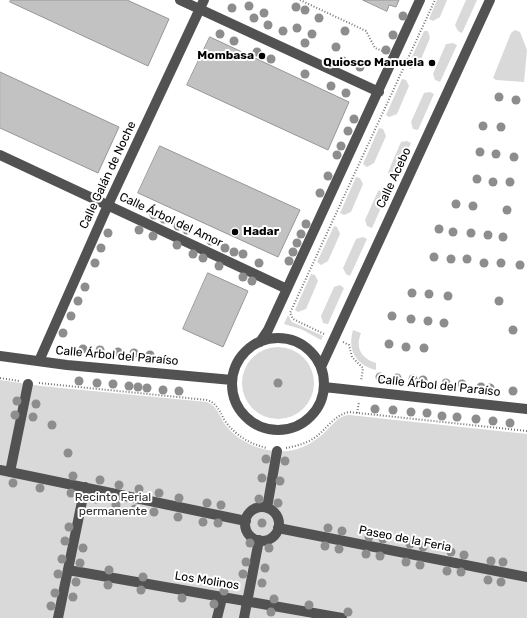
<!DOCTYPE html>
<meta charset="utf-8">
<style>
body{margin:0}
canvas{display:block;background:#fff}
</style>
<canvas width="527" height="618"></canvas>
<script>
const ctx = document.querySelector('canvas').getContext('2d');
ctx.lineJoin = 'round';
function fillPath(path, color) { ctx.fillStyle = color; ctx.fill(path, 'evenodd'); }
function trace(path, color, width, dash) { ctx.strokeStyle = color; ctx.lineWidth = width; ctx.lineCap = dash ? 'butt' : 'round'; ctx.setLineDash(dash || []); ctx.stroke(path); }
function write(font, color, halo, rows, align = 'center') {
  ctx.font = font + ' Rubik,sans-serif'; ctx.lineWidth = 4; ctx.setLineDash([]); ctx.textBaseline = 'middle'; ctx.strokeStyle = halo; ctx.fillStyle = color; for (const [text, x, y, turn = 0] of rows) {
    ctx.save(); ctx.translate(x, y); ctx.rotate((+turn || 0) * Math.PI / 180); ctx.textAlign = isNaN(turn) ? turn : align; if (halo) ctx.strokeText(text, 0, 0); ctx.fillText(text, 0, 0); ctx.restore();
  }
}
fillPath(new Path2D(`
 M437,0H447L440,17L433,21L429,19Z
 M466,0H477L462,33L458,31L455,25Z
 M515,30L520,32L527,50L524,82L496,80L493,78L511,33Z
 M424,31H428L430,38L418,66L411,69L407,67Z
 M453,43L457,45L440,82L435,80L433,74L446,44Z
 M402,79L406,80L409,86L397,114L389,117L386,115Z
 M430,92L434,94L418,130L413,129L411,122L424,93Z
 M379,128L383,129L386,136L374,163L367,167L363,164Z
 M407,141L411,143L395,179L390,178L388,172L401,142Z
 M356,177L360,178L363,184L351,212L344,215L340,213Z
 M384,189L388,192L372,228L367,226L365,220L378,191Z
 M334,226L337,227L340,234L328,261L321,265L317,262Z
 M363,237L367,239L350,276L346,274L343,268L356,239Z
 M311,274L315,275L318,281L306,309L298,312L295,310Z
 M340,285L344,288L328,324L323,323L321,316L334,287Z
 M288,315L292,322L323,336L321,340L301,329L284,324Z
 M353,330L361,333C355,348 361,358 376,363V370C356,365 347,350 353,330Z
 M242 383a36 36 0 1 1 72 0a36 36 0 1 1-72 0Z
 M0,380L41,386L207,402C217,406 219,415 224,423C238,443 264,453 288,451C300,450 314,442 323,434C332,426 337,416 349,415L527,434V618H0Z`), '#d9d9d9');
const building = new Path2D(`
 M11,0H127L169,19L148,66L10,2Z
 M363,0H399L396,7L389,5L387,11Z
 M210,37L349,102L328,150L187,85Z
 M0,72L119,127L98,173L0,128Z
 M160,146L300,210L278,257L138,193Z
 M208,273L248,291L223,347L183,329Z`);
fillPath(building, '#c2c2c2');
trace(building, '#969696', 1);
trace(new Path2D(`
 M300,0L366,31L375,48L385,52
 M324,334L293,319L290,313L435,0
 M343,342L349,345L352,357L363,368L361,381
 M0,378L19,381
 M39,383L207,400C217,403 220,412 225,421C236,436 250,444 267,448
 M357,413L359,402
 M286,448C297,446 308,443 317,436C328,427 335,415 349,412L527,431`), '#747474', 2, [1, 2]);
trace(new Path2D(`
 M180,0L379,92
 M0,155L287,289
 M232 384a46 46 0 1 1 92 0a46 46 0 1 1-92 0Z
 M260,342L268,330L420,0
 M0,356L67,365L232,380
 M39,361L108,205L204,0
 M321,367L490,0
 M324,387L527,409
 M0,470L246,521
 M10,472L28,384
 M245 524a17 17 0 1 1 34 0a17 17 0 1 1-34 0Z
 M267,508L277,451
 M278,528L527,577
 M68,570L342,618
 M58,618L85,487
 M217,618L222,598
 M244,618L259,540`), '#525252', 10);
ctx.fillStyle = '#8d8d8d';
for (const [x, y] of [
 [249,6],
 [296,7],
 [232,8],
 [305,10],
 [264,13],
 [403,16],
 [254,18],
 [319,18],
 [268,25],
 [297,28],
 [283,31],
 [345,31],
 [220,34],
 [312,34],
 [393,35],
 [234,41],
 [305,43],
 [336,47],
 [386,50],
 [257,52],
 [271,59],
 [343,61],
 [360,67],
 [305,74],
 [331,86],
 [346,93],
 [499,97],
 [516,100],
 [354,119],
 [483,126],
 [501,127],
 [348,131],
 [341,146],
 [480,152],
 [496,154],
 [337,155],
 [514,157],
 [328,176],
 [477,179],
 [493,182],
 [510,182],
 [320,193],
 [456,204],
 [473,206],
 [507,210],
 [154,215],
 [164,219],
 [306,224],
 [178,226],
 [439,229],
 [139,230],
 [187,230],
 [453,232],
 [108,233],
 [471,233],
 [301,234],
 [488,235],
 [153,236],
 [503,237],
 [211,241],
 [297,243],
 [177,245],
 [101,248],
 [225,248],
 [234,252],
 [293,252],
 [193,254],
 [243,254],
 [434,257],
 [203,258],
 [451,259],
 [467,259],
 [289,261],
 [95,263],
 [259,263],
 [484,263],
 [501,263],
 [520,265],
 [219,266],
 [243,277],
 [252,281],
 [85,287],
 [412,293],
 [429,294],
 [448,296],
 [78,301],
 [499,301],
 [71,316],
 [392,316],
 [411,319],
 [428,321],
 [444,323],
 [513,330],
 [63,333],
 [389,344],
 [406,347],
 [424,348],
 [83,349],
 [100,350],
 [118,352],
 [134,353],
 [150,355],
 [380,377],
 [397,378],
 [413,379],
 [423,380],
 [79,381],
 [97,383],
 [278,383],
 [446,383],
 [113,384],
 [462,384],
 [129,386],
 [138,387],
 [481,387],
 [147,388],
 [490,388],
 [163,390],
 [179,391],
 [513,391],
 [17,401],
 [36,404],
 [375,409],
 [393,410],
 [411,412],
 [427,413],
 [15,415],
 [442,416],
 [33,417],
 [457,417],
 [476,419],
 [493,421],
 [510,423],
 [52,425],
 [68,453],
 [266,459],
 [285,461],
 [73,476],
 [262,478],
 [100,480],
 [280,481],
 [13,483],
 [119,485],
 [40,488],
 [139,489],
 [71,493],
 [159,493],
 [179,498],
 [96,499],
 [259,499],
 [207,503],
 [278,503],
 [116,505],
 [221,505],
 [135,509],
 [154,512],
 [178,517],
 [203,522],
 [218,523],
 [262,523],
 [69,527],
 [328,528],
 [342,531],
 [369,537],
 [383,539],
 [65,541],
 [250,543],
 [410,544],
 [325,546],
 [423,547],
 [83,548],
 [269,548],
 [339,549],
 [451,552],
 [366,554],
 [464,555],
 [380,556],
 [62,559],
 [491,561],
 [246,562],
 [406,562],
 [503,562],
 [80,563],
 [420,565],
 [265,568],
 [109,570],
 [447,571],
 [461,572],
 [58,574],
 [243,574],
 [143,577],
 [488,580],
 [76,582],
 [501,582],
 [262,583],
 [108,585],
 [141,590],
 [224,591],
 [55,593],
 [73,597],
 [182,598],
 [274,599],
 [214,604],
 [309,605],
 [51,606],
 [271,612],
 [348,612]
]) { ctx.beginPath(); ctx.arc(x, y, 4.5, 0, 2 * Math.PI); ctx.fill(); }
for (const [x, y, r, color] of [
 [262,56,4,"#000"],
 [432,63,4,"#000"],
 [235,232,4,"#000"]
]) { const dot = new Path2D(); dot.arc(x, y, r, 0, 2 * Math.PI); ctx.fillStyle = color; ctx.fill(dot); trace(dot, '#fff', 1.5); }
write('bold 12px', '#000', '#fff', [
 ["Mombasa",254,56],
 ["Quiosco Manuela",424,63],
 ["Hadar",243,232,"left"]
], 'right');
write('12px', '#000', '#fff', [
 ["Calle Galán de Noche",108,175,-65],
 ["Calle Acebo",394,178,-65],
 ["Calle Árbol del Amor",171,220,25],
 ["Calle Árbol del Paraíso",117,356,5],
 ["Calle Árbol del Paraíso",439,386,6],
 ["Paseo de la Feria",405,539,11],
 ["Los Molinos",207,581,9]
]);
write('12px', '#303030', '#fff', [
 ["Recinto Ferial",113,498],
 ["permanente",113,512]
]);
</script>
